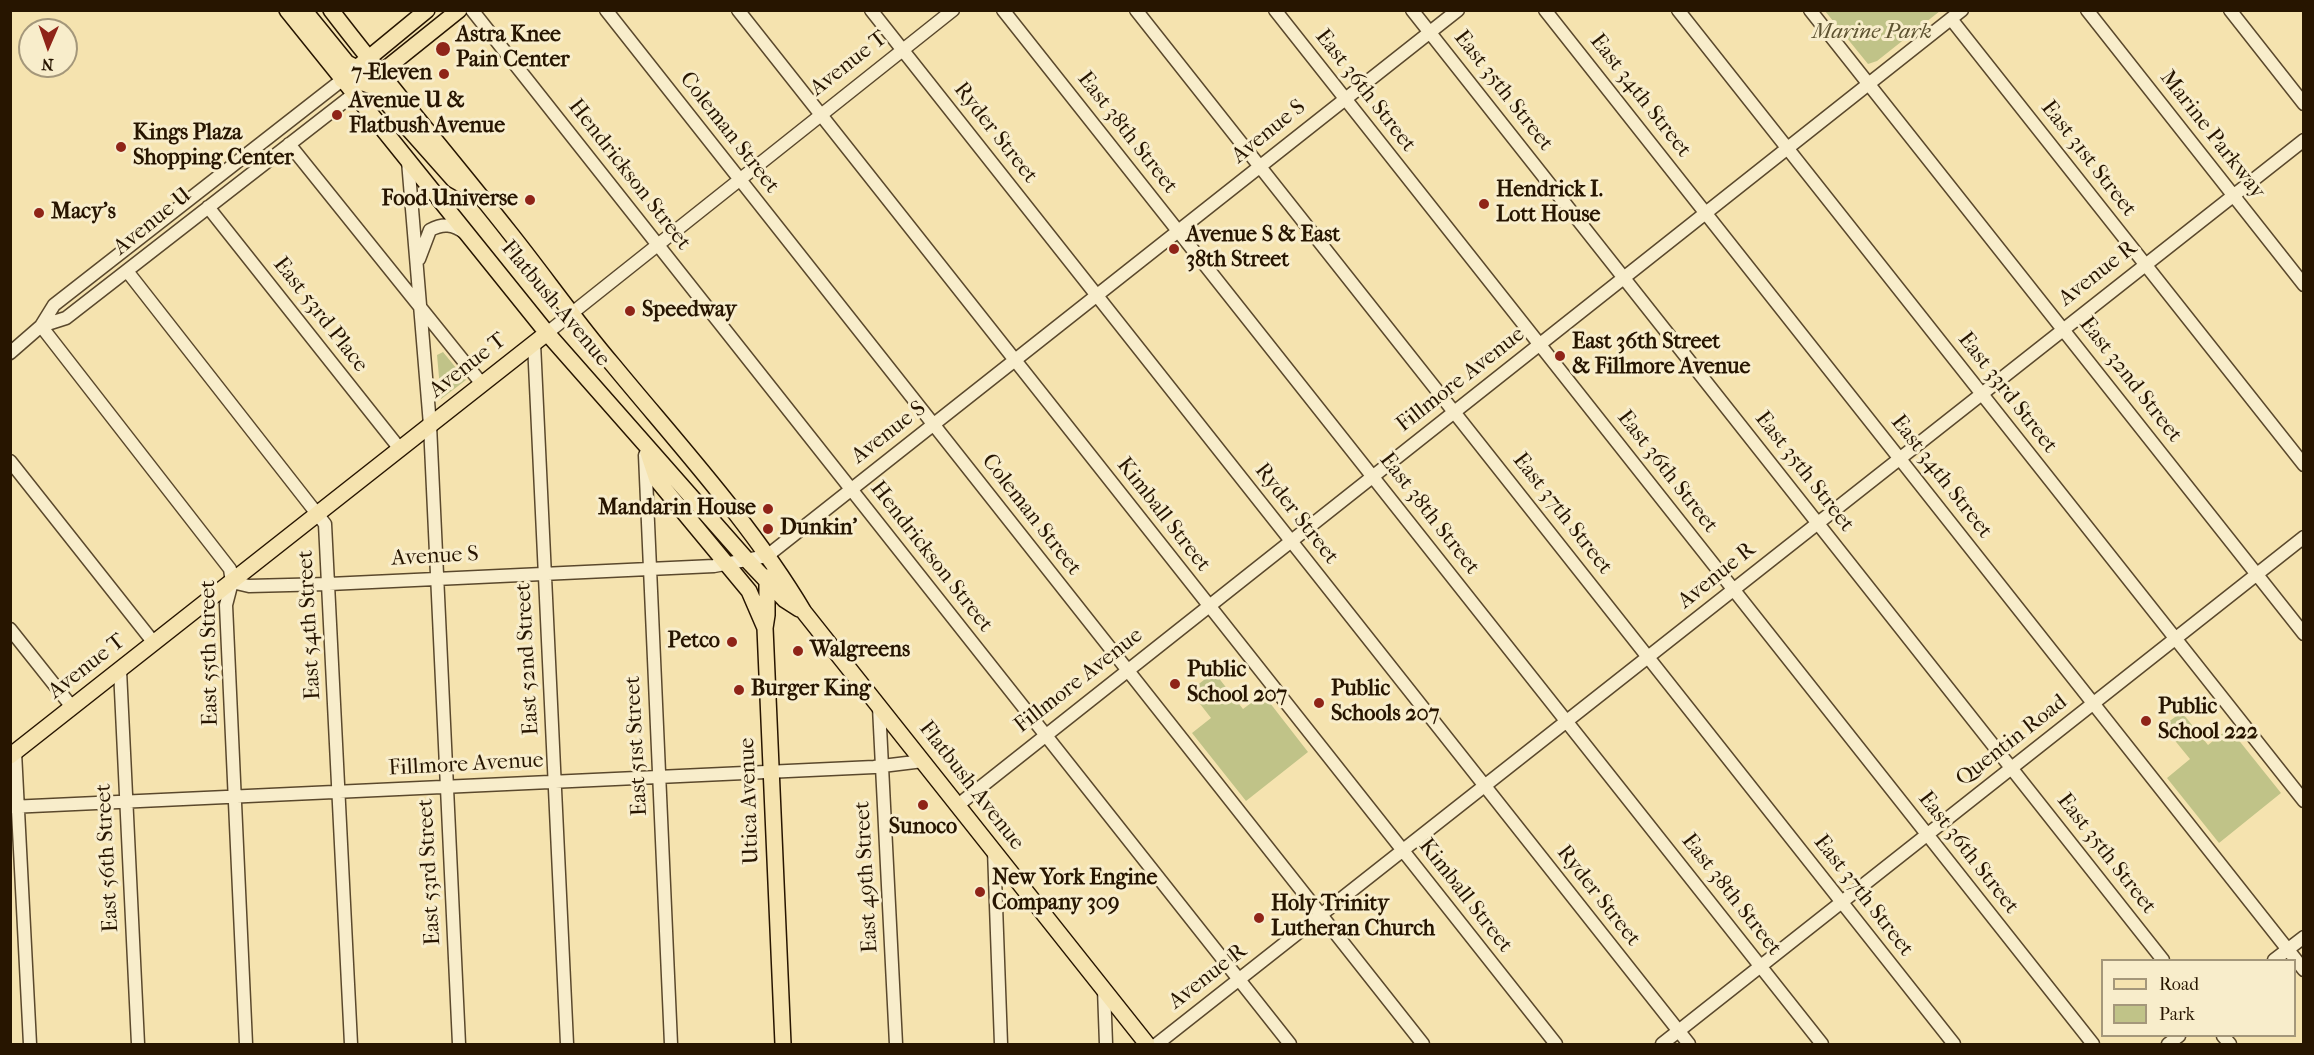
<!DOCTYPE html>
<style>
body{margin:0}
#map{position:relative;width:2314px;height:1055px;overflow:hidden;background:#f5e3af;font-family:"IM FELL French Canon",serif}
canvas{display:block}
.frame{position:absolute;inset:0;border:12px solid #271500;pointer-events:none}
.legend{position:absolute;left:2101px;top:959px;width:195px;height:78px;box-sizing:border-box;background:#f8edcb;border:2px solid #a4977a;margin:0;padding:8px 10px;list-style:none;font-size:18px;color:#271500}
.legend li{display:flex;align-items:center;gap:12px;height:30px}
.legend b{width:30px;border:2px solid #a4977a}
.north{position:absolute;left:18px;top:18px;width:60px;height:60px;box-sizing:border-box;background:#f8edcb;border:2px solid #a4977a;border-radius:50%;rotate:182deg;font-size:16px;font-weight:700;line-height:24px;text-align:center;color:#271500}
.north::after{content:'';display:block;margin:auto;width:21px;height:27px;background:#8f2418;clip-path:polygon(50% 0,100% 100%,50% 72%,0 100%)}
</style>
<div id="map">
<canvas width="2314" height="1055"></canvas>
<div class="frame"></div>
<ul class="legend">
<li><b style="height:8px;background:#f5e3af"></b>Road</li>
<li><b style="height:16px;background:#c0c388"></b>Park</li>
</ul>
<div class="north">N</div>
</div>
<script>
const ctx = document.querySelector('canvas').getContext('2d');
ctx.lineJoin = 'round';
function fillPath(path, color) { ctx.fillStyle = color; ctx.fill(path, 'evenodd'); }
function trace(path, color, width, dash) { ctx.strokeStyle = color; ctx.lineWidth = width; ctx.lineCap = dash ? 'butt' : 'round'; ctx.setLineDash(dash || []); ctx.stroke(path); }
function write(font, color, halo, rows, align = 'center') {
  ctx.font = font + ' "IM FELL French Canon",serif'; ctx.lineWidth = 6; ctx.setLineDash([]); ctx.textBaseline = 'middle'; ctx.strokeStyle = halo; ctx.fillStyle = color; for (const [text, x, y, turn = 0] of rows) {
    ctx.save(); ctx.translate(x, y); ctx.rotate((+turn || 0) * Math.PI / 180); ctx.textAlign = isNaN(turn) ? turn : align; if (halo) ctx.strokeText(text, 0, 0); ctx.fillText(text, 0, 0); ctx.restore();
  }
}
fillPath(new Path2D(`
 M1825,11H1940L1877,61L1868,64Z
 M443,352L466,380L441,399L437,355Z
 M1214,672L1243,709L1263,694L1308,752L1246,801L1192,733L1211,718L1190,691Z
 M2179,714L2182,716L2184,715L2208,745L2229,728L2281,793L2219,843L2167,778L2190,759L2163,726Z`), '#c0c388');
const minor = new Path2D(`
 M472,10L1290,1044
 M606,10L1423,1044
 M738,10L1556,1044
 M871,10L1689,1044
 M1003,10L1822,1044
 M1136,10L1954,1044
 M1275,10L2093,1044
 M1412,10L2163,960
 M1545,10L2304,970
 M1678,10L2304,801
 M1810,10L2304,634
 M2087,10L2304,285
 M2230,10L2304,104
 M1951,19L2304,465
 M289,144L482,384
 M408,161L430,425L459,1044
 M208,207L400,449
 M419,259L430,230C443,223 453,224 465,233
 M127,271L325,524L351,1044
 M41,326L230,569L232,582L226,605L246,1044
 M41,326L66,318L354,94
 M547,333L953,10
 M534,343L567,1044
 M10,353L41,326L54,305L342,80
 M645,455L671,1044
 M10,461L154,643
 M232,582L249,586L329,584L649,569L714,566L767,556L1458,10
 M10,629L72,707
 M120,670L138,1044
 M879,707L896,1044
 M15,752L30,1044
 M958,805L1962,10
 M10,807L874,767L923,761
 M994,850L1001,1044
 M2274,960L2304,937
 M1104,989L1106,1044
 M2223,1036L2230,1044
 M1157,1044L2304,140
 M1662,1044L2304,537
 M2168,1044L2179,1036`);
const major = new Path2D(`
 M287,10L547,333L747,560L785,600L799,609
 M304,10L347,63L364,72
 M331,10C389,86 451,158 510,233C545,277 577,323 613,365C679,445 751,523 804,612L1147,1044
 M373,79L459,10
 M342,80L352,79L374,87L406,126L454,180L461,184
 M342,80L427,10
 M648,453L657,480L749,591L765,628
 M767,577V615L765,628L783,1044
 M10,756L547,333`);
trace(minor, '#5a482c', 15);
trace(major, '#271500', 18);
trace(minor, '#f8edcb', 12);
trace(major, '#f5e3af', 15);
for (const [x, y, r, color] of [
 [443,49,8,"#8f2418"],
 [444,74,6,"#8f2418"],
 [337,115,6,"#8f2418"],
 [121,147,6,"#8f2418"],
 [530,200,6,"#8f2418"],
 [1484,204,6,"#8f2418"],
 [39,213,6,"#8f2418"],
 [1174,249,6,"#8f2418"],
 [630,311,6,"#8f2418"],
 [1560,356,6,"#8f2418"],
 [768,509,6,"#8f2418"],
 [768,529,6,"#8f2418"],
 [732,642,6,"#8f2418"],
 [798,651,6,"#8f2418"],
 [1175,684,6,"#8f2418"],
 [739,690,6,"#8f2418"],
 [1319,703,6,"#8f2418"],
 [2146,721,6,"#8f2418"],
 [923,805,6,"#8f2418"],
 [980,892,6,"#8f2418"],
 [1259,918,6,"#8f2418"]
]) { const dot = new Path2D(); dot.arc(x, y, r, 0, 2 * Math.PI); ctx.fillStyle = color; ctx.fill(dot); trace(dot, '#f8edcb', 2); }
write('italic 22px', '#5d5230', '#f8edcb', [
 ["Marine Park",1872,33]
]);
write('bold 22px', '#271500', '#f8edcb', [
 ["Astra Knee",456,36],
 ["Pain Center",456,61],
 ["7-Eleven",432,74,"right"],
 ["Avenue U &",349,102],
 ["Flatbush Avenue",349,127],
 ["Kings Plaza",133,134],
 ["Shopping Center",133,159],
 ["Hendrick I.",1496,191],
 ["Lott House",1496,216],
 ["Food Universe",518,200,"right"],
 ["Macy's",51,213],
 ["Avenue S & East",1186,236],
 ["38th Street",1186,261],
 ["Speedway",642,311],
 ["East 36th Street",1572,343],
 ["& Fillmore Avenue",1572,368],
 ["Mandarin House",756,509,"right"],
 ["Dunkin'",780,529],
 ["Petco",720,642,"right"],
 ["Walgreens",810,651],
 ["Public",1187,671],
 ["School 207",1187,696],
 ["Burger King",751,690],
 ["Public",1331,690],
 ["Schools 207",1331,715],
 ["Public",2158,708],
 ["School 222",2158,733],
 ["Sunoco",923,828,"center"],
 ["New York Engine",992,879],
 ["Company 309",992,904],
 ["Holy Trinity",1271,905],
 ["Lutheran Church",1271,930]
], 'left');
write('22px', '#271500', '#f8edcb', [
 ["Avenue T",849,64,-38],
 ["East 36th Street",1365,91,52],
 ["East 35th Street",1503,91,52],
 ["East 34th Street",1640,96,52],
 ["Avenue S",1269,132,-39],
 ["Coleman Street",729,133,52],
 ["Ryder Street",995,133,52],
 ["East 38th Street",1127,133,52],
 ["Marine Parkway",2212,135,52],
 ["East 31st Street",2088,159,52],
 ["Hendrickson Street",629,175,52],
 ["Avenue U",153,222,-39],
 ["Avenue R",2098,274,-38],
 ["Flatbush Avenue",555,304,50],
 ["East 53rd Place",320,315,52],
 ["Avenue T",468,366,-38],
 ["Fillmore Avenue",1461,380,-38],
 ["East 32nd Street",2130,380,52],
 ["East 33rd Street",2007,393,52],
 ["Avenue S",889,433,-38],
 ["East 36th Street",1667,472,52],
 ["East 35th Street",1804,472,52],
 ["East 34th Street",1941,477,52],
 ["Ryder Street",1296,514,52],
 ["East 38th Street",1429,514,52],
 ["East 37th Street",1562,514,52],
 ["Coleman Street",1031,515,52],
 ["Kimball Street",1163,515,52],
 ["Avenue S",435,557,-3],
 ["Hendrickson Street",931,557,52],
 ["Avenue R",1717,576,-39],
 ["East 54th Street",310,625,-93],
 ["East 55th Street",210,653,-91],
 ["East 52nd Street",528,659,-93],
 ["Avenue T",87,667,-38],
 ["Fillmore Avenue",1079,681,-38],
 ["Quentin Road",2012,741,-38],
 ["East 51st Street",637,746,-93],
 ["Fillmore Avenue",466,765,-3],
 ["Flatbush Avenue",971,786,52],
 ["Utica Avenue",750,801,-92],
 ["East 36th Street",1968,853,52],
 ["East 35th Street",2106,854,52],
 ["East 56th Street",108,858,-93],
 ["East 53rd Street",430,872,-93],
 ["East 49th Street",867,877,-93],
 ["East 38th Street",1731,895,52],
 ["Kimball Street",1465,896,52],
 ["Ryder Street",1598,896,52],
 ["East 37th Street",1863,896,52],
 ["Avenue R",1208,977,-38]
]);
</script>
